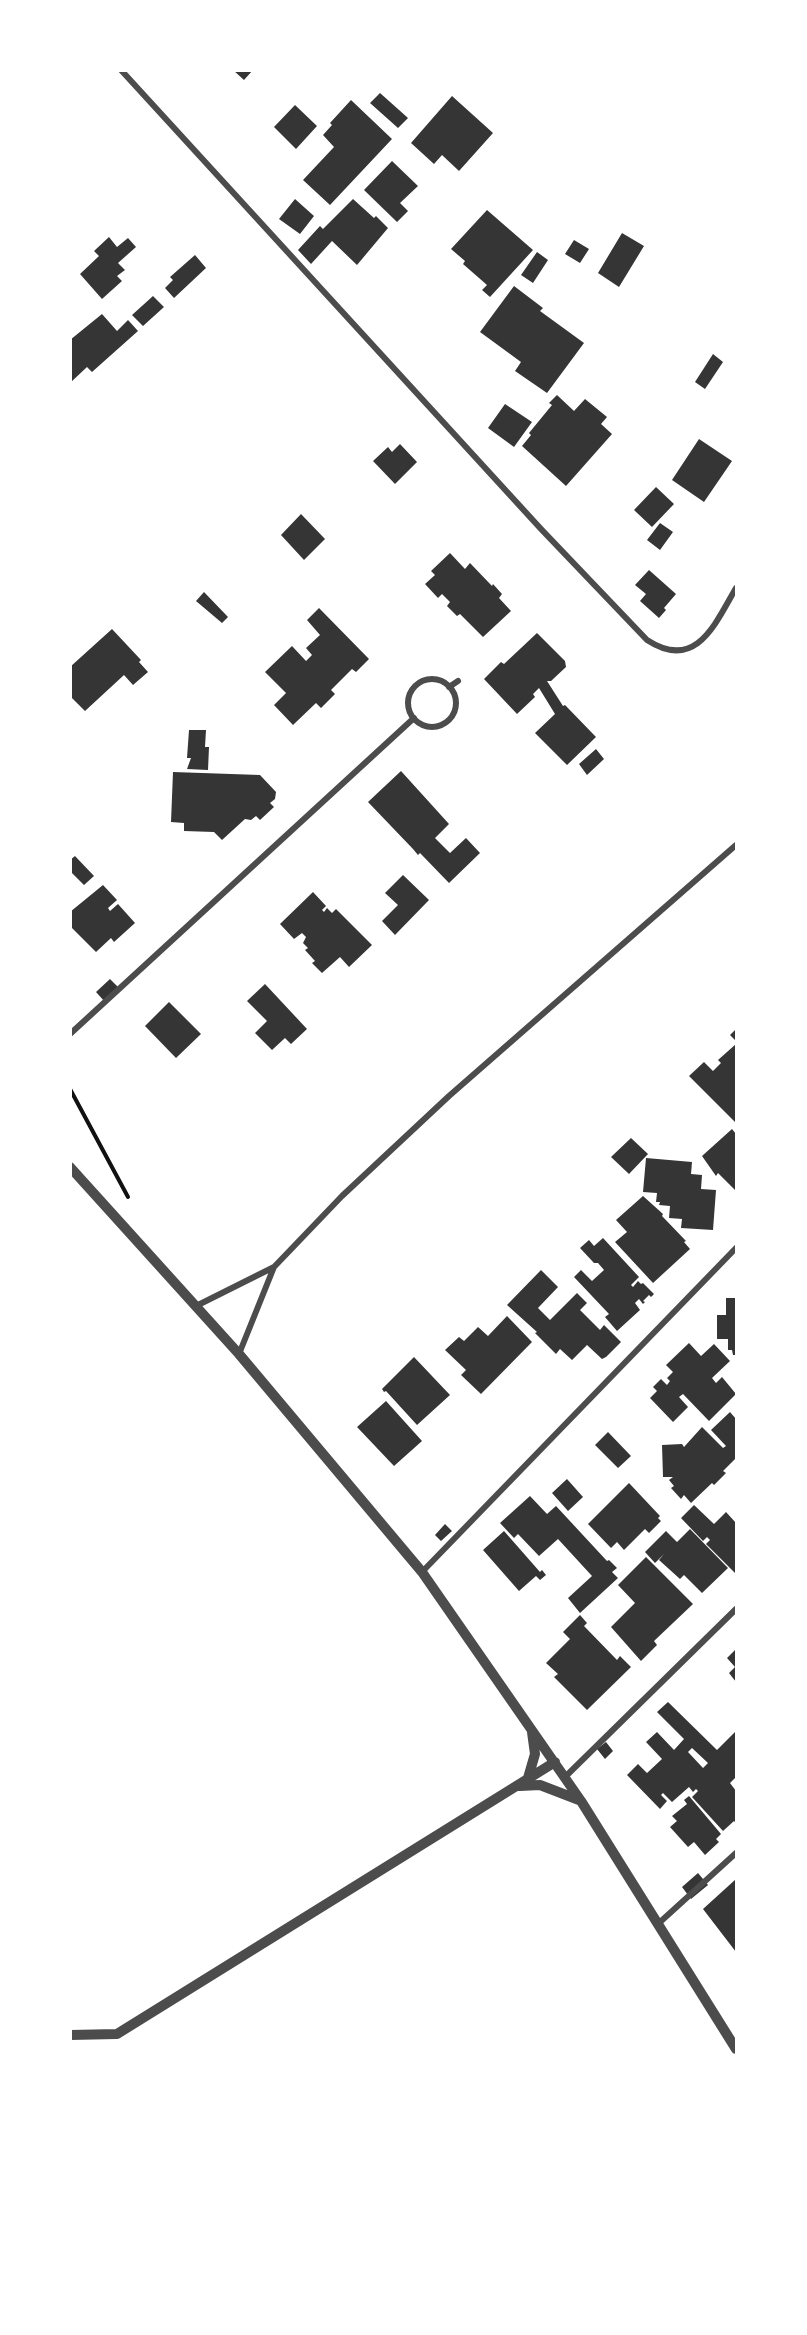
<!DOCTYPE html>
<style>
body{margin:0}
#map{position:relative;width:807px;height:2335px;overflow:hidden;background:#fff;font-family:"Roboto Condensed",sans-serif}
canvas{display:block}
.frame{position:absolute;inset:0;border:72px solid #fff;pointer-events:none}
</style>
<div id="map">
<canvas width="807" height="2335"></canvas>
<div class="frame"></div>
</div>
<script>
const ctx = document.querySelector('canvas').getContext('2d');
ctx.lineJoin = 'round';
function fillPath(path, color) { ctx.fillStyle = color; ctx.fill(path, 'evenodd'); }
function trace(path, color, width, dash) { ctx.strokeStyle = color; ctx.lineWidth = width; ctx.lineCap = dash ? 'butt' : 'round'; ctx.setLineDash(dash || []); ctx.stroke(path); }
fillPath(new Path2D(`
 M233,70H253L244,80Z
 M380,93L408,118L398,128L370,103Z
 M452,96L493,133L459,171L442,155L434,164L411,143Z
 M351,100L392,139L330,205L303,180L334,147L323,135L332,125L330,123Z
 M295,105L317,126L296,149L274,127Z
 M392,161L418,186L400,203L408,211L397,222L364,190Z
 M295,199L314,216L300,234L279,219Z
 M353,199L374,218L376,216L388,228L357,265L332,241L311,264L298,250L320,226L323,229Z
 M487,210L533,250L490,297L482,290L487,285L463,264L465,261L451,249Z
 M622,233L644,246L619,287L598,273Z
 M109,237L117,247L128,238L136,247L118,263L125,270L117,276L122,281L102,299L80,274L99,256L94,251Z
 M574,240L589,249L580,263L565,254Z
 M537,252L548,260L533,283L521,275Z
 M195,255L206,268L174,298L165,288L173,280L170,277Z
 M514,286L543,308L540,311L584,343L547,393L515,371L521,362L480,332Z
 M153,296L164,307L143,326L132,315Z
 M102,314L117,331L128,320L138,331L92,372L87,367L70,383V340Z
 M713,354L723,362L705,389L695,382Z
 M557,395L574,411L585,399L607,417L601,424L612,434L566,486L522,446L531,435L529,433L552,405L549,403Z
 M505,404L532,422L514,447L488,428Z
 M699,439L732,461L704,502L672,480Z
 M400,444L417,462L395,484L373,461L388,447L392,452Z
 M656,487L674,504L652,527L634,510Z
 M301,514L325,539L304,560L281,535Z
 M660,523L673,532L660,550L647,540Z
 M450,553L465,569L470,563L492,586L493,584L502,594L499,598L511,611L483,637L460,614L457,616L447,606L450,602L442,594L438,598L425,584L435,575L431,571Z
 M649,570L676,594L664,608L666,610L659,618L640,601L646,594L635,585Z
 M204,592L228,617L222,623L196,601Z
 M319,608L369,659L356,672L352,669L331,690L335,694L321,708L316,703L293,725L274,705L286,693L265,672L292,646L306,661L312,655L306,648L320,635L307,620Z
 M112,629L141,660L139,662L148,672L133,685L124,675L85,711L70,696V667Z
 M537,633L565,661L566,667L551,681H547L563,706L565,705L596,737L567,765L535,733L555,714L539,688L533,694L535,697L517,714L484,679L501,662L504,664Z
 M189,730H206L205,747H209L208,770L187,769L191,758H187Z
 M596,749L604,759L587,775L579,764Z
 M401,771L449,824L435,838L450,853L466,838L480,853L449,883L420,853L418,855L413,849L368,802Z
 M173,772L260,775L276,792L275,799L270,803L274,807L260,820L256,816L251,820L245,819L222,840L214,832L184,831V823L171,822Z
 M75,856L94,876L84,885L70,871V860Z
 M403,875L429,900L395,935L382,921L398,905L385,893Z
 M103,885L117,900L108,908L110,911L118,904L135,923L114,942L111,938L96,952L70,926V912Z
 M313,892L326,906L322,910L324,912L327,908L332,913L336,909L372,945L349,967L340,957L322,973L312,963L315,961L305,950L308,948L303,943L306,937L302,933L294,939L280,924Z
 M110,979L119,988L105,1002L96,992Z
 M265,984L307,1029L291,1044L285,1038L272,1050L255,1033L267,1021L247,1001Z
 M169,1002L201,1034L176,1058L145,1026Z
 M736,1029V1041L730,1035Z
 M736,1044V1123L689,1076L704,1062L713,1071L721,1063L718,1060Z
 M732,1129L736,1134V1191L718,1173L716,1176L702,1156Z
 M631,1138L648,1154L629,1174L611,1157Z
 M646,1158L692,1162L691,1174L702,1175L701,1189L716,1190L713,1230L681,1228L682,1219L669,1218L670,1206L659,1205L660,1202H656L657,1193L643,1192Z
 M643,1196L663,1214L662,1216L686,1241L684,1242L690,1249L653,1283L615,1242L627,1232L616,1220Z
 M603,1238L639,1277L631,1285L633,1287L638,1281L641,1284L643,1283L654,1294L651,1297L649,1295L643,1301L645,1302L643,1304L639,1299L635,1303L640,1310L617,1331L605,1317L609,1314L574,1277L581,1270L592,1281L604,1270L598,1263H594L580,1248L589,1240L594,1246Z
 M541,1270L558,1287L538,1308L550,1320L577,1293L587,1303L580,1310L600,1330L604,1325L621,1342L606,1357L602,1359L587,1345L572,1360L560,1349L556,1354L535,1333L537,1332L507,1305Z
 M726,1298H736V1355H733L732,1350H728V1339H717V1315H726Z
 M507,1316L532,1342L481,1394L461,1375L466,1370L445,1350L459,1337L464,1341L478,1327L488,1336Z
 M689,1343L701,1356L714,1344L730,1361L712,1378L716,1383L722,1377L736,1394L709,1421L683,1394L679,1397L688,1407L673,1422L650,1398L657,1391L653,1387L661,1379L667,1385L670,1381L667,1378L673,1372L666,1365Z
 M414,1357L450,1395L417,1425L386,1391L384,1392L382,1389Z
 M386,1401L422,1441L394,1466L357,1427Z
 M730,1412L736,1419V1458L723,1471L726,1473L714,1485L712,1483L691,1503L684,1495L681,1499L671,1488L674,1486L669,1480L673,1477H663L662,1445L682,1444L684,1447L702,1427L723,1448L726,1446L711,1430Z
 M608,1432L631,1456L618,1468L595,1445Z
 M567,1479L583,1497L568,1511L552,1493Z
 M629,1483L660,1516L658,1518L661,1521L649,1533L645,1529L624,1550L617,1542L611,1548L588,1524Z
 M530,1496L547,1514L556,1506L607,1561L609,1560L617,1568L612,1572L618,1578L580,1613L568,1598L592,1576L558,1539L539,1556L518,1534L514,1538L500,1523Z
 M694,1505L714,1524L726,1512L736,1523L735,1573L706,1544L710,1540L707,1537L703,1541L681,1518Z
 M445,1524L452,1531L441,1541L435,1535Z
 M690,1529L728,1568L702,1593L684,1575L680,1579L659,1560L664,1554L655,1563L645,1552L666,1531L677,1542Z
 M504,1531L540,1572L542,1570L546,1575L540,1580L536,1576L519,1591L483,1550Z
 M646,1557L693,1604L654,1641L657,1645L641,1661L611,1627L635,1603L618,1585Z
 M580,1615L587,1623L584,1626L617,1660L620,1656L631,1667L587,1710L554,1677L558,1674L546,1663L570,1639L563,1632Z
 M736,1649V1682L729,1673L735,1667L727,1658Z
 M668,1702L717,1750L736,1731V1777L730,1783L736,1791V1823L734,1821L723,1831L692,1797L698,1791L696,1789L693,1792L689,1787L672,1802L663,1793L661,1795L667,1801L660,1809L627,1775L638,1764L647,1773L662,1759L646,1742L657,1732L674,1750L684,1739L657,1712ZM692,1748L708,1763L703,1768L688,1752Z
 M606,1742L613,1751L605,1759L597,1749Z
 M689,1796L721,1834L716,1839L719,1842L705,1855L694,1842L688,1847L670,1827L677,1821L672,1816L687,1804L684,1800Z
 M698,1873L708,1885L691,1899L682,1887Z
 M736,1879V1952L703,1909Z`), '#353535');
trace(new Path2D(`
 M70,1089L128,1197`), '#111', 4);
trace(new Path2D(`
 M121,70L541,529L647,640C696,672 715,624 736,588
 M408 703a24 24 0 1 1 48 0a24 24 0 1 1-48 0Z
 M449,687L458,681
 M70,1034L414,718
 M196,1306L274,1267L342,1196L449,1096L736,845
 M239,1354L274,1267
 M422,1572L736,1248
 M565,1777L736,1609
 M659,1923L736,1853`), '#4c4c4c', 6);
trace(new Path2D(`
 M70,1167L239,1354L422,1572L581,1801L736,2049
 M528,1778L535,1754L532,1732
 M520,1786L540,1785L579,1800
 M70,2035L117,2034L555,1762`), '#4c4c4c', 10);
</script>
